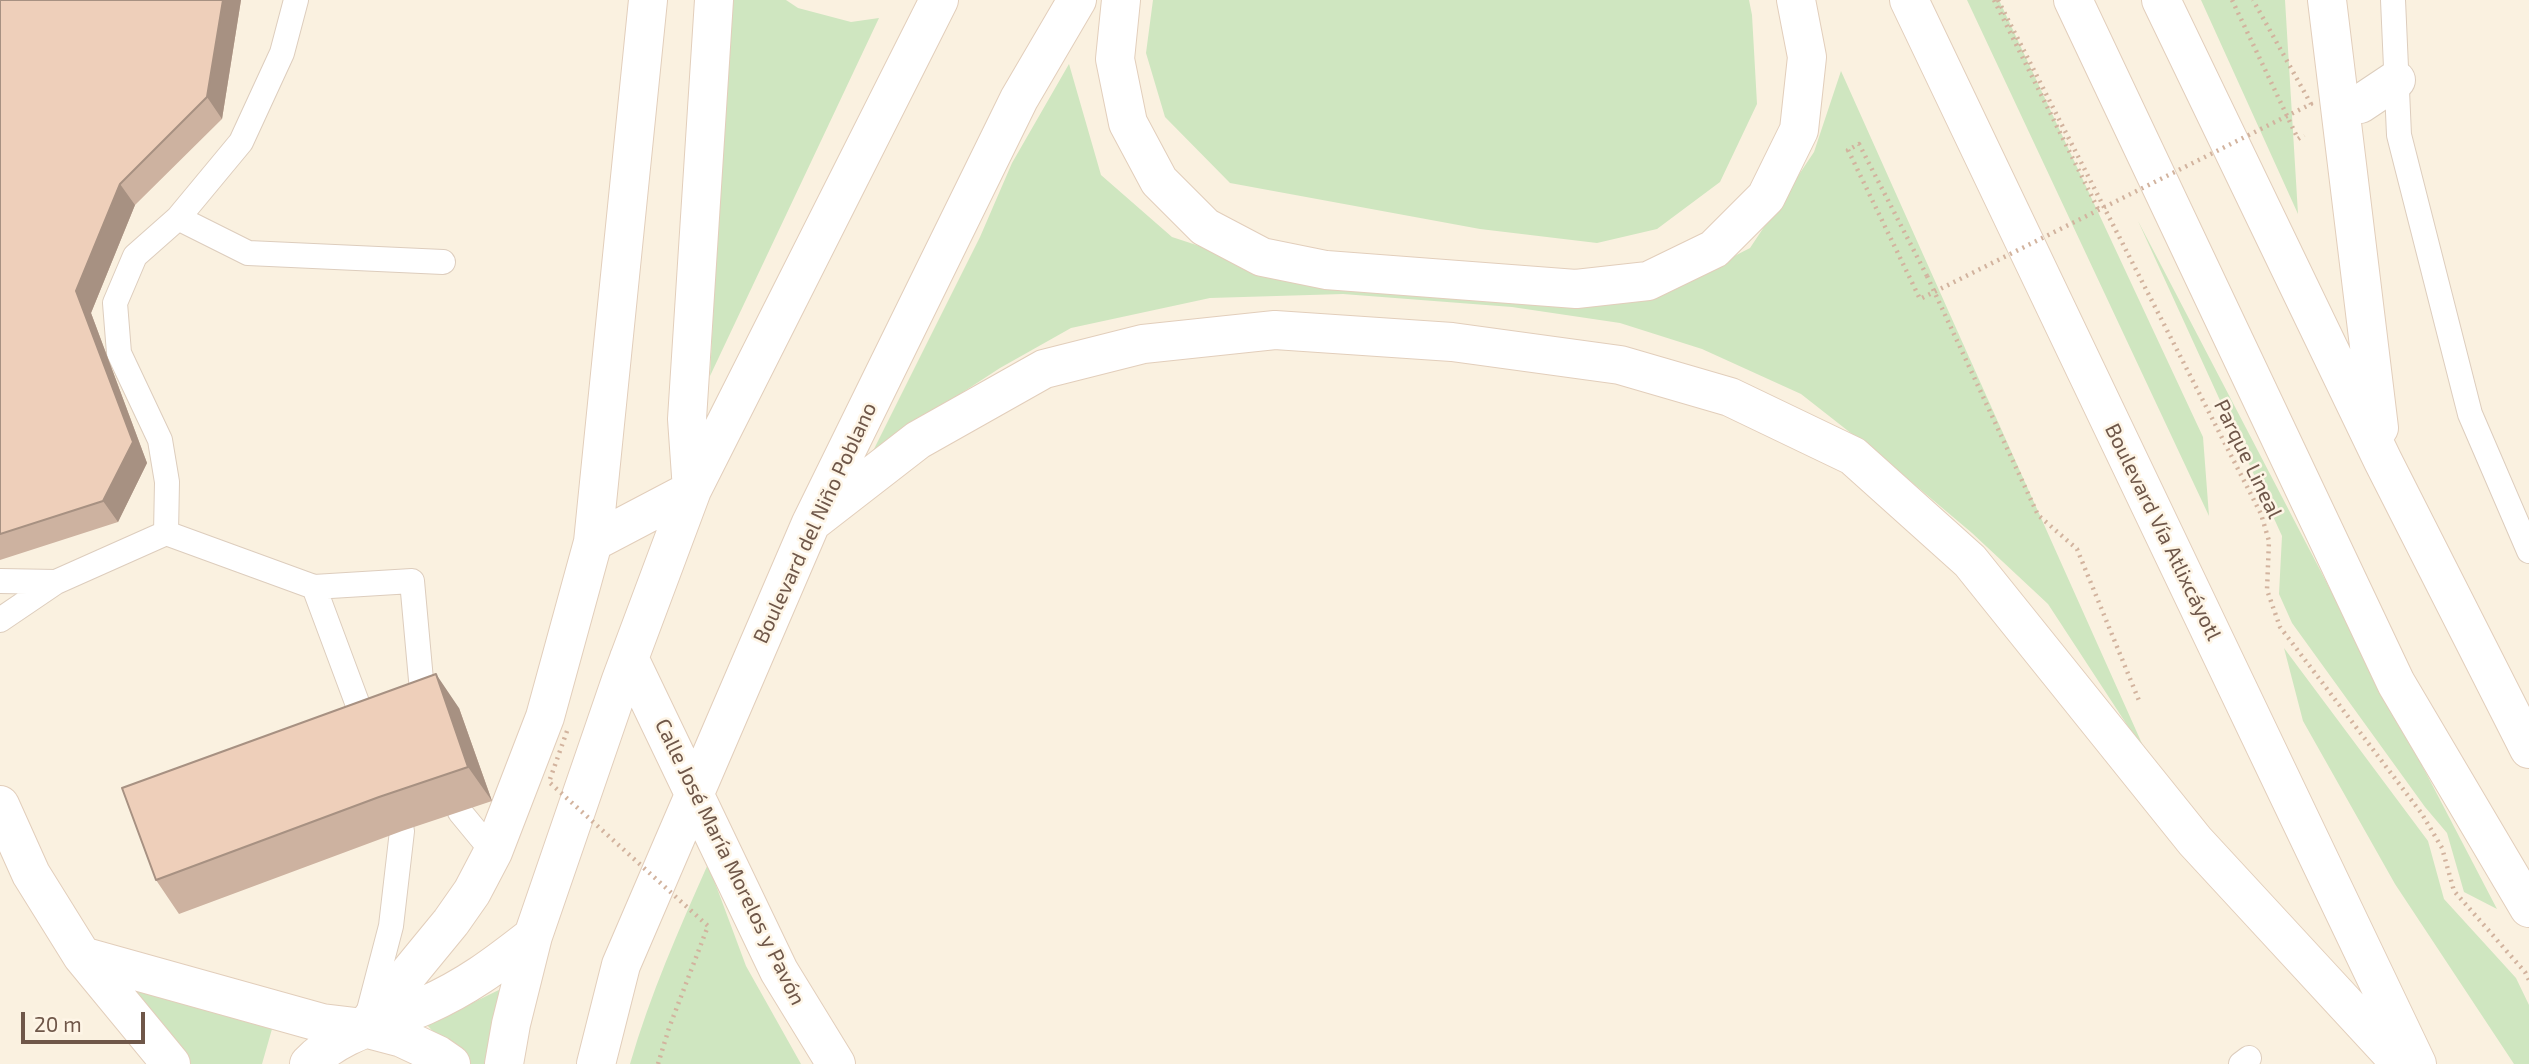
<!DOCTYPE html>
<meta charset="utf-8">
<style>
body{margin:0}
#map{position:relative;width:2529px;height:1064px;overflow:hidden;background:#faf1e0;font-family:"Exo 2",sans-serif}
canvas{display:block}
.scale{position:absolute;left:21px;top:1012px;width:124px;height:32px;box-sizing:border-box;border:4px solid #6f5749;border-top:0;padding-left:9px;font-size:21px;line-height:24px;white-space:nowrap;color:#6f5749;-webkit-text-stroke:5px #fef5e6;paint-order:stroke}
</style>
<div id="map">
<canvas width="2529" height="1064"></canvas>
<div class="scale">20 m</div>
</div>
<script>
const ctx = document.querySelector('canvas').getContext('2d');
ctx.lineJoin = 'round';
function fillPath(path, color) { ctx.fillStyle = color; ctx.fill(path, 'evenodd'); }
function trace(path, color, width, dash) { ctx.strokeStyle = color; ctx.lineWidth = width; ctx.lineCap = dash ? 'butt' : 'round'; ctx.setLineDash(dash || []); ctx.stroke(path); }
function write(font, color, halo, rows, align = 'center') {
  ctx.font = font + ' "Exo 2",sans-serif'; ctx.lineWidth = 5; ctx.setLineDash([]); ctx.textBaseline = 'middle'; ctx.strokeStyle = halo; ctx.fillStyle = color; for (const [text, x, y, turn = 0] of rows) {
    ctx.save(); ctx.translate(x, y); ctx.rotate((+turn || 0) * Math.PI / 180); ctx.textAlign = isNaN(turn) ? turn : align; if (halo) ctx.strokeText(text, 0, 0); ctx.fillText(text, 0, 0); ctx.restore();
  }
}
fillPath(new Path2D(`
 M729,0H786L798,8L851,22L879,18L710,376Z
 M1153,0H1749L1752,15L1757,104L1720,182L1657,229L1597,243L1480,229L1230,183L1165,117L1146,53Z
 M1967,0H1999L2203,437L2209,516Z
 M2201,0H2285L2298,214Z
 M1069,64L1101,175L1172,237L1306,281L1649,300L1750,248L1814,152L1841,71L2148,757L2048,604L1972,533L1889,463L1801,394L1702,349L1620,323L1512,307L1343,294L1210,298L1071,328L1000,368L934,411L868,461L980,237L1012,163Z
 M2138,221L2497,909L2464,892L2447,833L2425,807L2292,623L2279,594L2282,536Z
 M2284,648L2428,841L2444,899L2516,978L2529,1005V1064H2514L2395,884L2303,721Z
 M708,864L746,966L801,1064H630C650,995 679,929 708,864Z
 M118,971L274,1022L262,1064H189Z
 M507,986L486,1064H463L427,1025Z`), '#cfe6c0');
const lane = new Path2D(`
 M2393,0L2399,135L2470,414L2529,551
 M178,218L248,253L443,262
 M166,533L314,587L412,581L424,713
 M0,581L56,582
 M314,587L368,732
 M0,620L56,582L166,533L167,482L160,440L119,353L115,303L135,256L178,218L241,142L282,53L296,0
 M460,812L493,852
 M368,1014L391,926L402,831
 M2241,1064L2249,1058`);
const street = new Path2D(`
 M2360,104L2396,80`);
const secondary = new Path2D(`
 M1121,0L1115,59L1128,123L1159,181L1205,227L1262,257L1326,270L1576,289L1648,281L1714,249L1766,197L1799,130L1807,57L1796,0
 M1909,0L2417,1064
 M2073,0L2396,683L2529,908
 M2161,0L2383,461L2529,749
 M2327,0L2379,428
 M811,523L918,440L1044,369L1143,344L1275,330L1452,342L1620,365L1730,397L1853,456L1970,561L2195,841L2401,1064
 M593,542L692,490L687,419L714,0
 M629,658L779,971L836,1064
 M0,805L31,874L82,956L171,1064
 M82,956L322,1023L364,1028L402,1038L438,1055L451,1064
 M364,1028L451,922L472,892L493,852L545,717L593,542L648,0
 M309,1064C339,1032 385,1023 424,1006C467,987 496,965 533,936
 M504,1064L511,1024L533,936L621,680L692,490L939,0
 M596,1064L621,965L811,523L1019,99L1077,0`);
trace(lane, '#ddcdbd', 26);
trace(street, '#ddcdbd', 40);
trace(secondary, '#e2cebb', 40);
trace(new Path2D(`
 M1994,0L2099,211
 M1998,0L2261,514L2269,541L2267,590L2280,627L2422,814L2442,848L2454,891L2525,972L2529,980
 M2232,0L2298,139L2304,135
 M1927,276L2038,515L2077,549L2140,703
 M658,1064L669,1028`), '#d2b39e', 4.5, [2, 5]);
trace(lane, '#fff', 24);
trace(street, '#fff', 38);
trace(secondary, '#fff', 38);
trace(new Path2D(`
 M1927,276L1859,144L1848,150L1920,299L2311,104L2253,0
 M567,731L549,782L708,926L669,1028`), '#d2b39e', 4.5, [2, 5]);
fillPath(new Path2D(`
 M0,0H241L222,119L135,205L91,313L147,463L118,522L0,560Z
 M459,708L492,801L402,831L179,914L156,880Z`), '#cdb2a0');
fillPath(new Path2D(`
 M223,0H241L222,119L207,97Z
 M120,184L135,205L91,313L147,463L118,522L103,501L76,291Z
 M436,674L459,708L492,801L468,767Z`), '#a79182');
const building = new Path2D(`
 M0,0H223L207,97L120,184L76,291L133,442L103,501L0,534Z
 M436,674L468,767L379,797L156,880L122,788Z`);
fillPath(building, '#eecfba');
trace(building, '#a79182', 2);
write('21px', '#6f5749', '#fef5e6', [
 ["Parque Lineal",2248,459,64],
 ["Boulevard del Niño Poblano",815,523,-65],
 ["Boulevard Vía Atlixcáyotl",2163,532,64],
 ["Calle José María Morelos y Pavón",730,862,64]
]);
</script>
